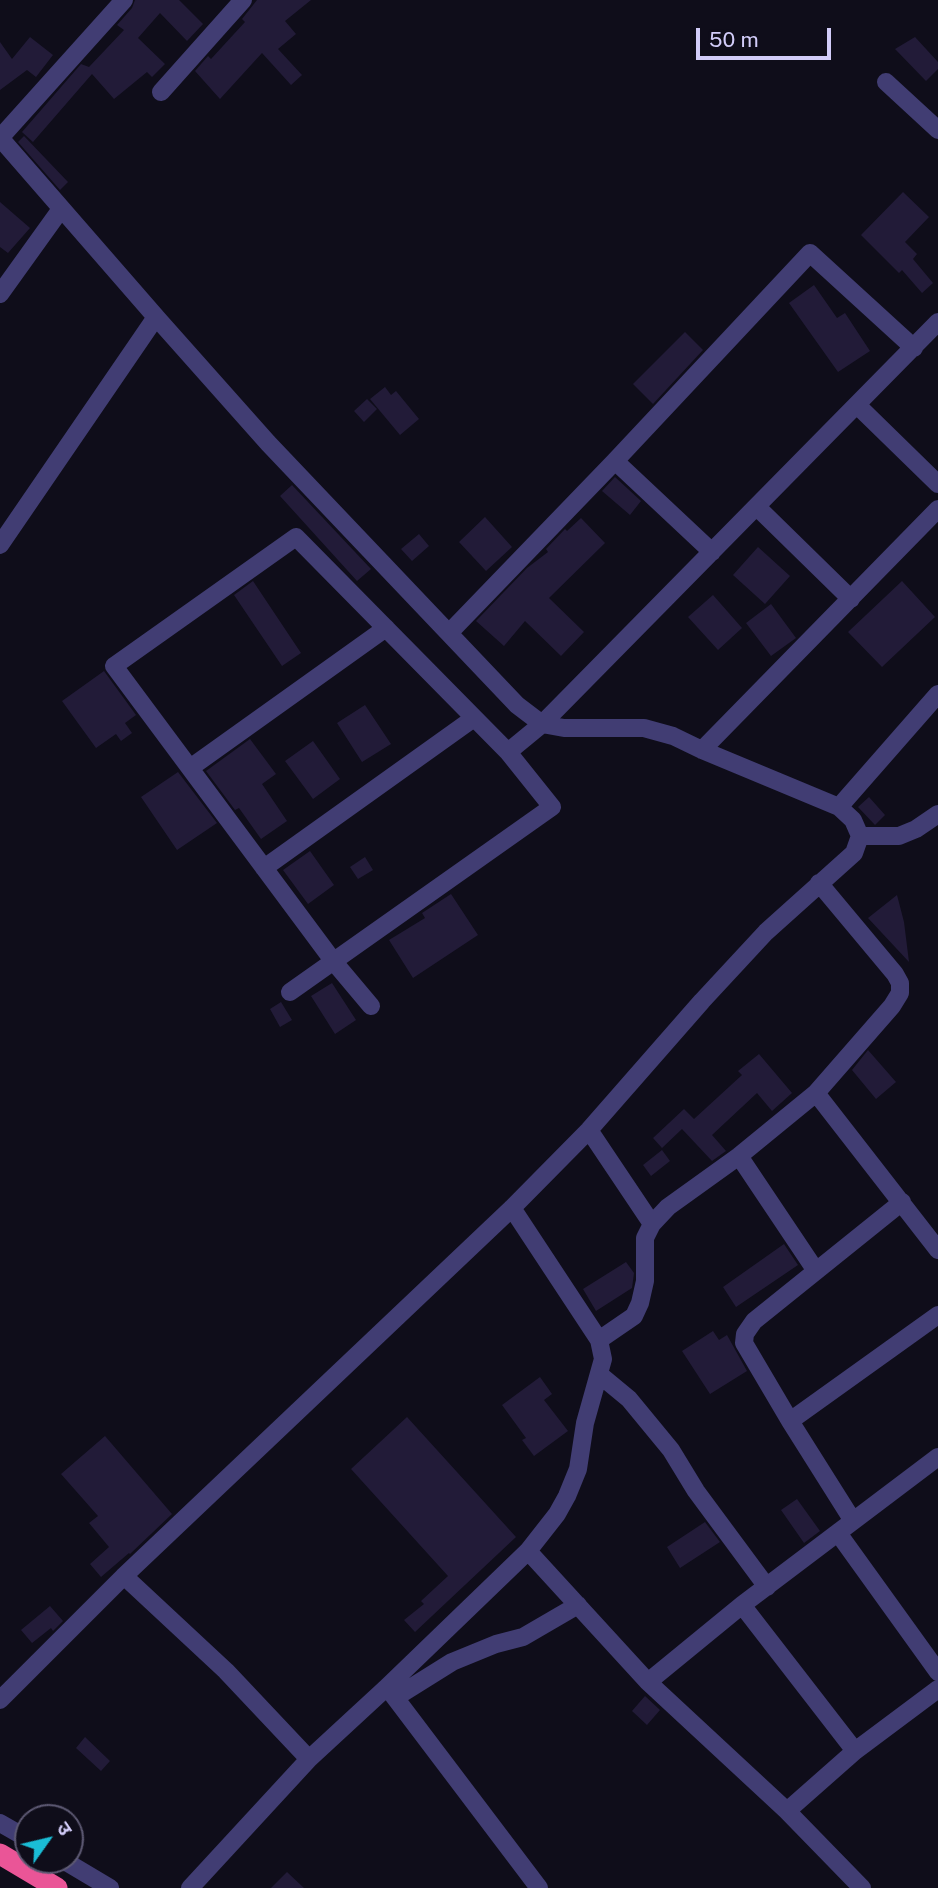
<!DOCTYPE html>
<meta charset="utf-8">
<style>
body{margin:0}
#map{position:relative;width:938px;height:1888px;overflow:hidden;background:#0f0d1a;font-family:"Public Sans","Noto Sans Devanagari",sans-serif}
canvas{display:block}
.north{position:absolute;left:14px;top:1804px;width:70px;height:70px;box-sizing:border-box;background:#0f0d1a;border:2px solid #5d5973;border-radius:50%;rotate:56deg;font-size:19px;font-weight:700;line-height:28px;text-align:center;color:#d2ccf9}
.north::after{content:'';display:block;margin:auto;width:24px;height:32px;background:#1abdd6;clip-path:polygon(50% 0,100% 100%,50% 72%,0 100%)}
.scale{position:absolute;left:696px;top:28px;width:135px;height:32px;box-sizing:border-box;border:4px solid #d2ccf9;border-top:0;padding-left:9px;font-size:21px;line-height:24px;white-space:nowrap;color:#d2ccf9;-webkit-text-stroke:5px #0f0d1a;paint-order:stroke}
</style>
<div id="map">
<canvas width="938" height="1888"></canvas>
<div class="north">उ</div>
<div class="scale">50 m</div>
</div>
<script>
const context = document.querySelector('canvas').getContext('2d');
context.lineJoin = 'round';
function paint(path, color) { context.fillStyle = color; context.fill(path, 'evenodd'); }
const toPath = rows => new Path2D(rows.map(r => 'M' + r).join(''));
function strokePath(path, color, width, dash) { context.strokeStyle = color; context.lineWidth = width; context.lineCap = dash ? 'butt' : 'round'; context.setLineDash(dash || []); context.stroke(path); }
const building = toPath([
 [135,0,179,0,203,24,187,41,160,13,138,38,165,64,152,77,147,72,114,99,92,74,33,142,22,132,81,64,89,67,124,30,117,25,132,8],
 [257,0,311,0,285,21,296,34,278,49,302,75,291,85,262,53,220,99,195,71,208,56,211,59,245,22,242,19],
 [30,37,53,55,36,77,27,70,0,90,0,42,12,59],
 [915,37,938,62,938,69,926,81,895,49],
 [24,136,68,182,60,190,18,142],
 [903,192,929,217,905,242,917,254,913,259,933,283,922,293,902,270,899,273,861,235],
 [0,202,30,228,8,253,0,247],
 [814,285,837,318,845,313,870,351,838,372,789,303],
 [685,332,703,350,653,404,633,384],
 [385,387,391,395,396,391,419,419,400,435,370,399],
 [367,399,377,409,364,422,354,411],
 [615,477,641,501,630,515,602,491],
 [292,485,371,569,357,581,280,496],
 [485,517,512,547,486,571,459,542],
 [581,518,605,543,549,598,584,632,561,656,525,621,504,646,476,621,527,568,548,552,546,549,565,529,567,531],
 [419,534,429,546,412,561,401,549],
 [758,547,790,576,765,604,733,575],
 [253,581,301,653,282,666,234,595],
 [902,581,935,617,882,667,848,632],
 [713,595,742,628,718,650,688,617],
 [771,604,796,638,771,656,746,623],
 [104,671,136,715,125,723,132,733,121,741,116,734,96,748,62,701],
 [365,705,391,744,362,762,337,723],
 [250,739,276,774,262,784,287,821,261,839,239,808,235,810,206,771],
 [313,741,340,779,313,799,285,761],
 [178,772,217,823,177,850,141,797],
 [869,797,885,815,875,825,858,807],
 [310,851,334,885,308,904,283,870],
 [365,857,373,870,358,879,350,867],
 [451,894,478,935,413,978,389,940,425,918,422,913],
 [897,895,904,922,909,962,868,918],
 [332,983,356,1020,335,1034,311,996],
 [281,1002,292,1020,280,1027,270,1009],
 [868,1050,896,1082,876,1099,852,1070],
 [759,1054,792,1093,772,1111,757,1093,712,1135,726,1151,712,1161,682,1129,662,1148,653,1138,684,1109,694,1119,742,1075,738,1071],
 [662,1150,670,1161,651,1176,643,1165],
 [784,1244,798,1265,736,1307,723,1287],
 [626,1262,634,1273,632,1288,596,1311,583,1289],
 [713,1331,719,1340,727,1335,747,1371,710,1394,682,1351],
 [540,1377,552,1394,544,1400,568,1431,534,1456,522,1440,526,1438,502,1405],
 [407,1417,516,1537,415,1632,404,1620,424,1604,421,1601,448,1576,351,1469],
 [105,1436,172,1514,130,1554,129,1553,101,1577,90,1564,109,1547,89,1523,98,1516,61,1474],
 [797,1499,820,1531,804,1543,781,1510],
 [705,1522,720,1542,680,1568,667,1547],
 [50,1606,63,1621,53,1631,51,1628,32,1643,21,1630],
 [645,1696,660,1710,647,1725,632,1711],
 [85,1737,110,1761,101,1771,76,1748],
 [287,1872,304,1888,271,1888]
]);
const minor = toPath([
 [886,82,938,130],
 [161,92,243,0],
 [0,138,124,0],
 [0,294,61,209],
 [857,405,938,484],
 [615,461,712,552],
 [757,507,851,599],
 [0,545,156,317,1,139],
 [450,632,615,461,810,253,914,348],
 [702,750,938,509],
 [190,768,386,628],
 [839,807,938,694],
 [860,836,899,836,916,829,938,814],
 [264,868,474,718],
 [290,992,552,807,508,752,542,724,938,322],
 [371,1006,334,962,114,666,296,537,508,752],
 [816,1093,938,1250],
 [589,1130,652,1224],
 [739,1156,816,1271],
 [599,1340,634,1316,640,1303,645,1281,645,1238,652,1224,668,1207,739,1156,816,1093,892,1006,900,993,900,983,895,974,819,883],
 [600,1375,629,1399,671,1450,696,1491,767,1587],
 [790,1421,938,1315],
 [853,1521,790,1421,744,1343,745,1334,754,1321,902,1202],
 [838,1533,938,1672],
 [528,1551,648,1682,787,1811,862,1888],
 [124,1576,226,1671,309,1759],
 [742,1605,855,1751],
 [648,1682,742,1605,938,1457],
 [387,1687,539,1888],
 [396,1697,452,1662,496,1644,523,1637,578,1605],
 [0,1700,124,1576,512,1208,589,1130,702,1001,766,932,854,853,860,836,853,820,839,807,702,750,673,736,644,728,564,728,542,724,517,705,268,443,156,317],
 [787,1811,855,1751,938,1689],
 [0,1823,28,1839],
 [63,1860,110,1888],
 [190,1888,309,1759,387,1687,528,1551,557,1514,567,1496,578,1469,585,1423,603,1359,599,1340,512,1208]
]);
const highway = toPath([
 [0,1854,57,1888]
]);
paint(building, '#221b38');
strokePath(minor, '#413d73', 18);
strokePath(highway, '#ea5597', 21);
</script>
